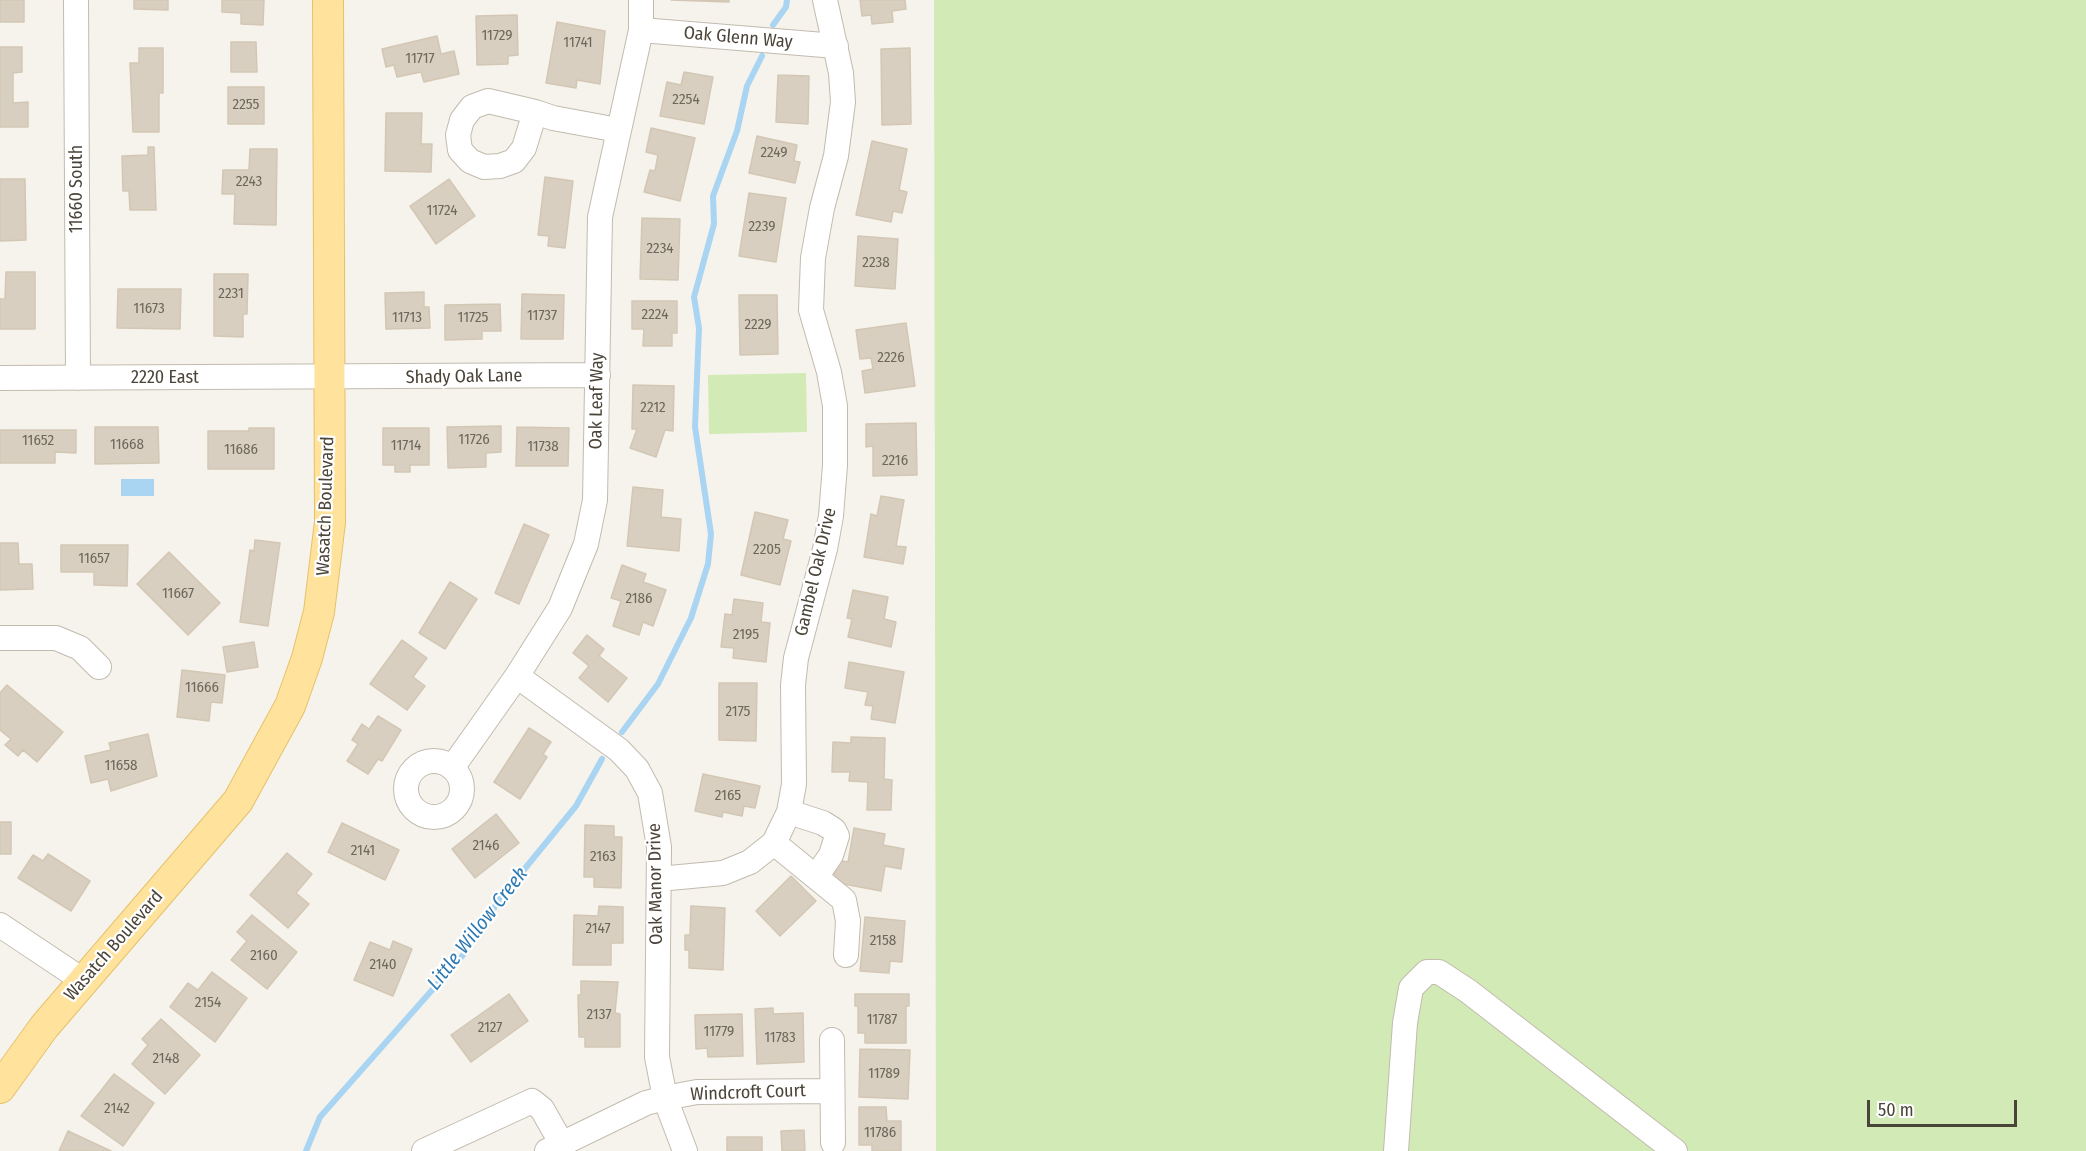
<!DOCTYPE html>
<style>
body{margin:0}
#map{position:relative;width:2086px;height:1151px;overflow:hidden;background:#f6f3ec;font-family:"Fira Sans Condensed",sans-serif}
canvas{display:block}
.scale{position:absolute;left:1867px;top:1100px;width:150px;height:27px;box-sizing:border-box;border:3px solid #4b4439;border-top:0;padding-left:8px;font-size:18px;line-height:21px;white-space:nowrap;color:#4b4439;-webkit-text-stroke:4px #fff;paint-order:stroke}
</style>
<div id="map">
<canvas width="2086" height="1151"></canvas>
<div class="scale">50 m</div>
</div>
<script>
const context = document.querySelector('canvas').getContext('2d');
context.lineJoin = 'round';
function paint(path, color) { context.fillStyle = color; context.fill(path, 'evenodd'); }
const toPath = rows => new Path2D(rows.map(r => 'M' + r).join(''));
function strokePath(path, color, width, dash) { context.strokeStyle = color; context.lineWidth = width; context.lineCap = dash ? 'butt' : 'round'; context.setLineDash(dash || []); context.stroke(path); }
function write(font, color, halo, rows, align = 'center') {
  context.font = font + ' "Fira Sans Condensed",sans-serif'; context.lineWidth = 4.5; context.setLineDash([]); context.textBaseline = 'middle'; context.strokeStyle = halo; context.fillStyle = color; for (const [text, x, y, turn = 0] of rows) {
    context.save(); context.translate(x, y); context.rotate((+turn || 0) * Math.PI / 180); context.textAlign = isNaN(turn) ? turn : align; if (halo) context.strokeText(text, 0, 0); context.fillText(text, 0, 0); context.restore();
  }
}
const green = toPath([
 [934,0,2086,0,2086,1151,936,1151],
 [806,373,807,432,709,434,708,375]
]);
const water = toPath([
 [121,479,154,479,154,496,121,496]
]);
const stream = toPath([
 [773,25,786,7,787,0],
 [622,732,658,684,691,618,708,564,711,534,695,427,699,328,694,297,714,224,713,196,737,131,747,86,762,56],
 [306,1151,320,1117,463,955,500,899,576,806,602,759]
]);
const building = toPath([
 [0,0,24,0,24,22,0,22,0,0],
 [134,0,168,0,168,10,134,9,134,0],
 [222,0,264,0,263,25,241,24,241,13,222,12,222,0],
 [671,0,729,0,729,2,671,0],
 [860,0,905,0,906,9,892,11,893,22,872,24,871,15,862,16,860,0],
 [517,15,518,55,508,56,508,64,477,65,476,16,517,15],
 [557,22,605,31,600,84,577,80,576,88,546,83,557,22],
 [437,36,441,54,454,51,459,74,424,82,421,72,397,77,394,65,386,67,382,49,437,36],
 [231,42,256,42,257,72,231,72,231,42],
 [0,47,22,47,22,72,13,73,13,103,28,102,28,127,0,127,0,47],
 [139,48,163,48,163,93,159,93,159,132,133,132,130,63,139,63,139,48],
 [910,48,911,124,882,125,881,49,910,48],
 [684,72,713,77,704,124,660,116,667,82,681,85,684,72],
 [778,75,809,76,808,124,776,122,778,75],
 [228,87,264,87,264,124,228,124,228,87],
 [386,113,422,113,421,144,432,144,431,172,385,171,386,113],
 [651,128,695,138,680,201,644,192,650,170,655,171,658,155,646,152,651,128],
 [757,136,797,145,794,161,800,162,795,183,749,173,757,136],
 [872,141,907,149,899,190,907,192,902,213,893,211,891,222,856,215,872,141],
 [148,147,154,147,156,210,130,210,129,191,123,191,122,156,148,155,148,147],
 [250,149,277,149,276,225,234,224,235,194,222,194,223,170,249,170,250,149],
 [545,177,573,181,565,248,548,246,549,236,538,235,545,177],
 [0,179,25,179,26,240,0,241,0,179],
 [449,179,475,216,436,244,410,206,449,179],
 [749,193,786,198,776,262,739,256,749,193],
 [642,218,680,219,678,280,640,279,642,218],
 [858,236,898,239,895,289,855,286,858,236],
 [6,272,35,272,35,329,0,329,0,299,5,299,6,272],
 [214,274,248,274,247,314,243,314,243,337,214,336,214,274],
 [118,289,181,289,180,329,117,328,118,289],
 [424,292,424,307,429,307,430,328,386,329,385,293,424,292],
 [522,294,564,295,563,339,521,339,522,294],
 [739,295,777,295,778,354,740,355,739,295],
 [632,301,677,301,677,333,672,333,672,346,643,346,644,329,632,329,632,301],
 [500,304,501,331,482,331,482,339,445,340,445,305,500,304],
 [906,323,915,386,865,393,862,371,873,369,871,358,860,359,856,330,906,323],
 [633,385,674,386,673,431,665,430,656,457,630,448,637,429,632,429,633,385],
 [916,423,917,475,873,476,873,446,866,447,866,424,916,423],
 [501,426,501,452,486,453,486,467,448,468,447,427,501,426],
 [95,427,158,427,159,463,95,464,95,427],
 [517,427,569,428,568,466,516,466,517,427],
 [249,428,274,428,274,469,208,469,208,431,249,431,249,428],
 [383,428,429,428,429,465,410,465,410,472,395,472,395,465,383,465,383,428],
 [0,430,76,430,76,453,55,452,55,463,0,463,0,430],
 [633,487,663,490,661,517,681,519,679,551,627,546,633,487],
 [881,496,904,500,896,546,906,547,903,564,864,557,871,514,877,516,881,496],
 [755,512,788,520,783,539,791,541,780,585,741,575,755,512],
 [524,524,549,535,519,604,495,593,524,524],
 [255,540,280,543,268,626,240,622,250,550,254,551,255,540],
 [0,543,18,543,19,564,32,564,33,589,0,590,0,543],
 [61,545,128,545,127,586,94,585,94,572,61,572,61,545],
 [169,552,220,603,188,635,137,584,169,552],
 [622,565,646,574,643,582,666,590,653,626,643,622,639,635,613,626,621,601,611,598,622,565],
 [450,582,477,599,445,649,419,633,450,582],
 [853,590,888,597,884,619,896,622,891,647,848,637,852,619,847,618,853,590],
 [734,599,763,603,761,622,770,623,766,662,733,658,734,648,721,647,725,614,732,615,734,599],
 [587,635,604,649,599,656,627,678,608,702,579,678,589,666,573,653,587,635],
 [402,640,427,658,413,677,425,686,407,710,370,684,402,640],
 [254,642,258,667,227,672,223,647,254,642],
 [849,662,904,672,895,723,871,719,873,706,865,705,868,692,845,688,849,662],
 [182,670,225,675,222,703,211,702,209,721,177,717,182,670],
 [719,683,757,683,756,741,719,740,719,683],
 [7,685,63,732,37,762,23,750,18,756,5,745,11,739,0,730,0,693,7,685],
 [378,716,401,730,382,761,378,759,368,774,347,761,358,744,352,740,362,724,369,729,378,716],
 [529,728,551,742,543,754,547,757,520,799,494,782,529,728],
 [148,734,157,776,111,791,108,779,91,783,85,756,111,750,109,743,148,734],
 [851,737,885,738,884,779,892,780,891,810,867,810,868,782,849,781,850,772,832,772,833,742,851,743,851,737],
 [703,774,760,786,755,808,744,806,742,816,723,812,722,817,695,811,703,774],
 [496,814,519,843,475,878,452,849,496,814],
 [0,822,11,822,11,854,0,854,0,822],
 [342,823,399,850,385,880,328,852,342,823],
 [585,825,614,826,614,837,622,837,621,888,594,887,594,877,584,877,585,825],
 [854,828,885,834,883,845,904,849,901,869,885,866,881,891,833,882,837,860,848,862,854,828],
 [287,853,312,874,296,893,309,904,288,928,250,895,287,853],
 [48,854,90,881,71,911,18,878,33,855,43,861,48,854],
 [791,876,816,901,780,936,756,911,791,876],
 [599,906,623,907,623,943,611,943,611,965,573,965,574,915,598,916,599,906],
 [691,906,725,908,723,970,689,968,689,950,685,950,685,935,690,935,691,906],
 [252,915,297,952,267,989,231,960,247,941,237,932,252,915],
 [865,917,905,921,902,962,890,961,889,973,860,971,865,917],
 [393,941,412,949,393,996,354,980,370,942,390,950,393,941],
 [212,972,247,998,215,1042,170,1007,188,983,198,990,212,972],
 [581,981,618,982,615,1013,620,1014,620,1047,585,1047,585,1037,579,1037,578,995,581,995,581,981],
 [509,994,528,1021,471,1062,451,1035,509,994],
 [855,994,909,994,909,1006,906,1006,906,1043,865,1043,865,1033,858,1033,858,1006,855,1006,855,994],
 [773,1008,773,1014,803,1013,804,1062,757,1064,755,1009,773,1008],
 [742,1014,743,1056,708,1057,707,1048,696,1049,695,1015,742,1014],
 [161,1019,200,1055,165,1094,132,1064,148,1045,142,1039,161,1019],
 [860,1049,910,1050,908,1099,859,1097,860,1049],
 [114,1074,154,1103,123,1146,81,1116,114,1074],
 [859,1107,886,1107,887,1121,901,1121,901,1151,872,1151,872,1145,859,1145,859,1107],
 [804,1130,805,1151,782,1151,781,1131,804,1130],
 [68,1131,111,1151,59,1151,68,1131],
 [727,1137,762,1137,762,1151,727,1151,727,1137]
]);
const minor = toPath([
 [76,0,78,378],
 [641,30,836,46],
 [535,112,488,101,472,107,462,120,458,135,460,150,470,161,484,167,500,166,514,161,524,148,535,112,553,118,618,130],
 [0,378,598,375],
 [0,638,56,638,80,648,99,667],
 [517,676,619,750,637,769,650,793,659,847,657,1057,665,1098,685,1151],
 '406 789a28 28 0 1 1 56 0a28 28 0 1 1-56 0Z',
 [452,768,517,676,560,608,586,544,595,500,600,217,641,30,641,0],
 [789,812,823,823,834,830,837,836,831,855,816,877],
 [774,843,844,900,848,921,846,955],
 [659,879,723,873,750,862,774,843,789,812,794,784,793,685,796,658,825,549,831,516,835,465,835,406,829,372,811,310,813,258,822,208,836,156,843,102,841,73,825,0],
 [0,925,84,981],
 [832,1040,833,1143],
 [424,1151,532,1101,542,1109,562,1144],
 [547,1151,646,1103,665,1098,697,1092,832,1091],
 [1396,1151,1405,1023,1411,988,1427,972,1439,972,1468,991,1675,1151]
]);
const major = toPath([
 [0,1088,44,1027,238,801,290,706,307,658,319,612,330,522,328,0]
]);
const numberNames = [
 ["11729",497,36],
 ["11741",578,43],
 ["11717",420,59],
 ["2254",686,100],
 ["2255",246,105],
 ["2249",774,153],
 ["2243",249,182],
 ["11724",442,211],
 ["2239",762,227],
 ["2234",660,249],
 ["2238",876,263],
 ["2231",231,294],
 ["11673",149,309],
 ["2224",655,315],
 ["11737",542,316],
 ["11713",407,318],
 ["11725",473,318],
 ["2229",758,325],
 ["2226",891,358],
 ["2212",653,408],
 ["11726",474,440],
 ["11652",38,441],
 ["11668",127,445],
 ["11714",406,446],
 ["11738",543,447],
 ["11686",241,450],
 ["2216",895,461],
 ["2205",767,550],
 ["11657",94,559],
 ["11667",178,594],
 ["2186",639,599],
 ["2195",746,635],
 ["11666",202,688],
 ["2175",738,712],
 ["11658",121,766],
 ["2165",728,796],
 ["2146",486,846],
 ["2141",363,851],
 ["2163",603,857],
 ["2147",598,929],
 ["2158",883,941],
 ["2160",264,956],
 ["2140",383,965],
 ["2154",208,1003],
 ["2137",599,1015],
 ["11787",882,1020],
 ["2127",490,1028],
 ["11779",719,1032],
 ["11783",780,1038],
 ["2148",166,1059],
 ["11789",884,1074],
 ["2142",117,1109],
 ["11786",880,1133]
];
const streetNames = [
 ["Oak Glenn Way",738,38,5],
 ["11660 South",77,189,-90],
 ["Shady Oak Lane",464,377,-1],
 ["2220 East",165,378],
 ["Oak Leaf Way",597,401,-89],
 ["Wasatch Boulevard",326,506,-88],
 ["Gambel Oak Drive",816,572,-77],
 ["Oak Manor Drive",656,884,-91],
 ["Wasatch Boulevard",114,946,-49],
 ["Windcroft Court",748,1093,-2]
];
const waterNames = [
 ["Little Willow Creek",478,929,-52]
];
paint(green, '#d2eab5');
paint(water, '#a9d4f2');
strokePath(stream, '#a9d4f2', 6);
paint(building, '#d8cfc1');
strokePath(building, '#d3c7b4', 1.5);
strokePath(minor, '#c2bbae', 26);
strokePath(major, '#e6c16a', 32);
strokePath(minor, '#fff', 24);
strokePath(major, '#ffe39c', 30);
write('15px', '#6e675b', null, numberNames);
write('18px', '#4b4439', '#fff', streetNames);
write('italic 20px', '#2e7ab2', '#fff', waterNames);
</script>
